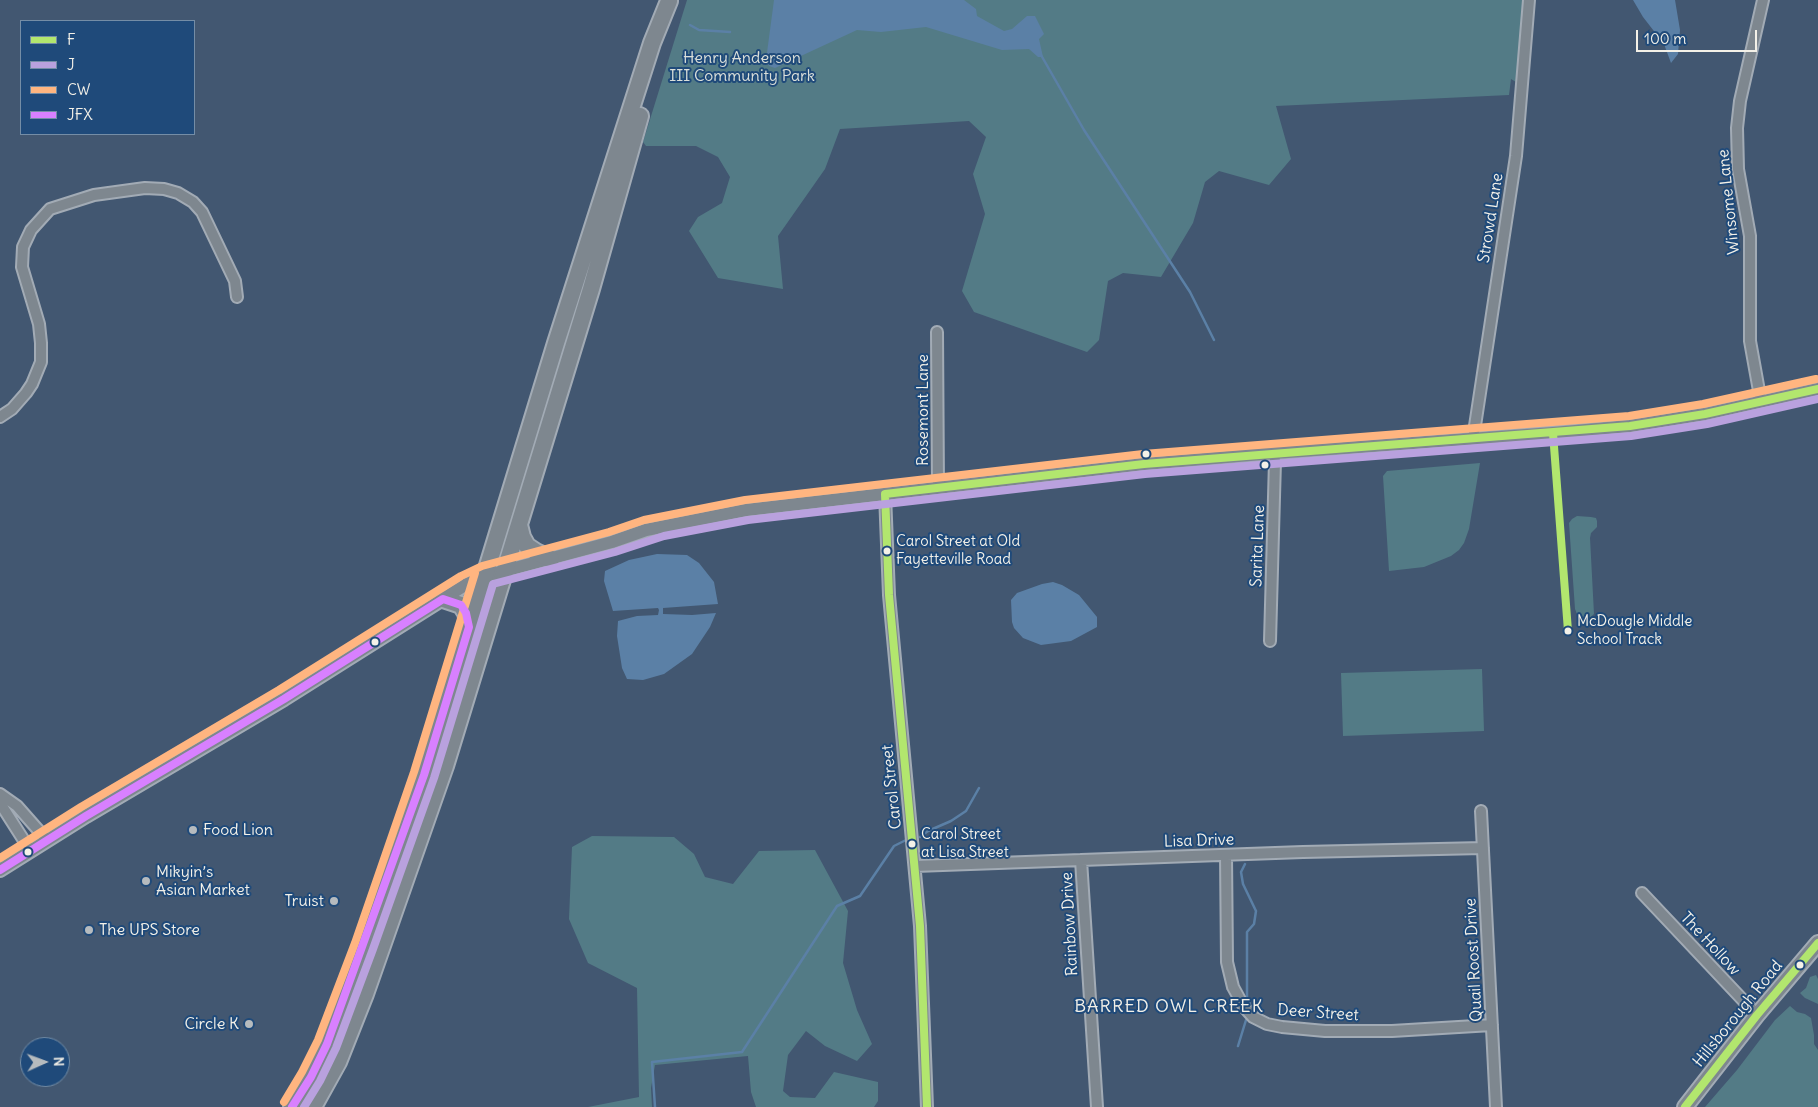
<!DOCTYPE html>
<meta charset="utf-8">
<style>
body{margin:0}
#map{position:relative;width:1818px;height:1107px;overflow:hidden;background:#425771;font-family:Delius,sans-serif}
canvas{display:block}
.legend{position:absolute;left:20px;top:20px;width:175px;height:115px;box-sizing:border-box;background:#1f4a7a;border:1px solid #748da6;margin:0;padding:6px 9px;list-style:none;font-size:15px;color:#f4f1e8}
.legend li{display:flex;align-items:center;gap:10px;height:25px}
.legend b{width:25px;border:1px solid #748da6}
.north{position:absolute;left:20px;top:1037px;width:50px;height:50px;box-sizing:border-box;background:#1f4a7a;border:1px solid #748da6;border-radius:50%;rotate:88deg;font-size:14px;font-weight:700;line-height:20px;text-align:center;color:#f4f1e8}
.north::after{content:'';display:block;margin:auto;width:18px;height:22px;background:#b6bbbe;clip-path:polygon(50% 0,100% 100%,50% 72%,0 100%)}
.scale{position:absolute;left:1636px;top:30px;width:121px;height:22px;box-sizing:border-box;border:2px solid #f4f1e8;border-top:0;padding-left:6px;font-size:15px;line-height:18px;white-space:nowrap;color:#f4f1e8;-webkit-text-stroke:4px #1f4a7a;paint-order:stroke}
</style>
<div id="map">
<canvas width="1818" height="1107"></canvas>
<ul class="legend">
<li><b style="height:6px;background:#b2e66e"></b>F</li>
<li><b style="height:6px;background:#b9a1de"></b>J</li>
<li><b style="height:6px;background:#ffb580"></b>CW</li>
<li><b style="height:6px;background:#d880ff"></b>JFX</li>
</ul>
<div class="north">N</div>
<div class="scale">100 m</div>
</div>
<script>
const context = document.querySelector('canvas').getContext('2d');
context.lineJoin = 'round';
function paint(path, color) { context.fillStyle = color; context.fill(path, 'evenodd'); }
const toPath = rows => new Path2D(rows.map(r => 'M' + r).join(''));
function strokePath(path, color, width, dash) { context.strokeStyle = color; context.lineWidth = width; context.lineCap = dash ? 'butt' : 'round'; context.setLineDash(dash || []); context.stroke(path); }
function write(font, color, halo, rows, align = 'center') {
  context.font = font + ' Delius,sans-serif'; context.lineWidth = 4; context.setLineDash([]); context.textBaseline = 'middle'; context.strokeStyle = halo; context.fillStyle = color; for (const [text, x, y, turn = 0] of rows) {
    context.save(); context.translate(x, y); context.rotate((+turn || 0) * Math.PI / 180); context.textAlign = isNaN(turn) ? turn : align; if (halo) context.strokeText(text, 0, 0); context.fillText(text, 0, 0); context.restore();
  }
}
const green = toPath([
 [687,0,1524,0,1516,82,1511,79,1509,95,1276,106,1291,159,1269,185,1219,171,1205,182,1193,223,1161,277,1123,273,1108,281,1099,340,1087,352,974,312,962,291,985,214,973,174,986,137,969,121,840,129,825,169,778,236,783,289,718,278,689,231,698,217,722,203,730,177,718,157,696,146,646,146,643,142],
 [1480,463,1469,529,1464,543,1459,550,1451,556,1424,567,1389,571,1383,476,1387,471],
 [1577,516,1591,517,1596,518,1597,521,1597,527,1591,533,1590,538,1594,614,1587,620,1579,619,1575,609,1569,523,1572,519],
 [1482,669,1484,731,1343,736,1341,673],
 [592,836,674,837,694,854,705,877,733,884,759,851,815,850,848,911,843,963,857,1010,872,1044,857,1061,825,1046,806,1031,788,1055,783,1091,790,1097,815,1098,834,1072,878,1082,878,1101,874,1107,756,1107,751,1092,748,1056,655,1065,651,1088,652,1107,588,1107,639,1097,637,988,588,963,569,919,572,847],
 [1816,975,1818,979,1818,1004,1805,998,1800,993,1806,988,1810,977],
 [1790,1006,1797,1012,1805,1014,1811,1018,1814,1035,1814,1044,1818,1050,1818,1107,1705,1107,1737,1070,1775,1020]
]);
const water = toPath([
 [774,0,964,0,976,9,977,16,1004,31,1012,29,1027,16,1035,16,1044,34,1039,39,1043,57,1038,57,1029,49,1002,50,926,27,881,32,857,30,775,68,769,66,766,60],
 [1633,0,1675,0,1680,30,1678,54,1671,63,1664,44,1643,17],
 [657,554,687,555,699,563,714,582,718,604,663,608,663,614,692,615,716,613,710,627,692,654,664,674,643,680,627,679,622,668,617,636,618,621,637,616,658,615,659,610,658,608,613,611,604,581,605,571,629,560],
 [1053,582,1062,585,1079,595,1097,617,1097,627,1071,641,1041,645,1023,638,1014,628,1012,622,1011,600,1017,593,1042,584]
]);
const stream = toPath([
 [690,25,699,30,730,32],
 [1041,55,1084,130,1190,292,1214,340],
 [920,837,928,831,951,821,966,811,979,788],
 [1245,864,1241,872,1243,884,1256,911,1254,924,1247,932,1247,997,1250,1004],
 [1238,1046,1246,1020],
 [655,1107,652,1062,742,1052,837,906,860,896,894,846,906,840]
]);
const minor = toPath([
 [937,332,938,487],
 [1761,402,1750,341,1750,236,1738,169,1737,128,1740,101,1763,0],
 [0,417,12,409,26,393,32,384,41,362,41,343,39,324,22,267,23,247,31,230,50,209,94,195,145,188,164,189,178,193,193,202,202,212,235,281,237,297],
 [1473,439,1516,156,1529,0],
 [885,494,889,595,920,926,927,1107],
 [1270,641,1275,461,1274,453],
 [0,794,17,806,47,840],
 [0,803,30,850],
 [1481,811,1496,1107],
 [1226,855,1227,962,1233,987,1244,1007,1253,1017,1267,1024,1282,1027,1325,1031,1392,1031,1492,1025],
 [1081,860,1097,1107],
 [915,866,1303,852,1483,848],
 [1642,893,1757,1015]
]);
const tertiary = toPath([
 [0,870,86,816,284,699,465,585,485,576,612,542,646,530,746,510,1144,464,1274,453,1553,433,1630,426,1705,414,1818,389]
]);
const secondary = toPath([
 [1685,1107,1757,1015,1818,943]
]);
const trunk = toPath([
 [519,525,522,537,527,546,536,552,551,559],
 [443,599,461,605,466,613,469,627],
 [292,1107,311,1077,327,1044,424,775,556,343,652,43,669,1],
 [313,1107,338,1062,365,994,445,766,591,289,640,116]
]);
const bus1 = toPath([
 [1553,433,1568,631],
 [927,1107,920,926,889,595,885,494,1144,464,1630,426,1705,414,1818,389],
 [1685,1107,1757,1015,1818,943]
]);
const bus2 = toPath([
 [304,1107,320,1081,336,1048,373,949,434,778,493,584,615,552,664,536,748,520,1145,474,1631,436,1707,424,1818,399]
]);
const bus3 = toPath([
 [0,858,81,807,279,690,461,576,482,566,609,532,644,520,745,500,1143,454,1629,416,1703,404,1816,379],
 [284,1102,302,1072,318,1040,355,943,414,772,475,573]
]);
const bus4 = toPath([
 [0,870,86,816,284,699,443,599,461,605,466,613,469,627,424,775,327,1044,311,1077,292,1107]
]);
const markers = [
 [1146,454,4.5,"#f4f1e8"],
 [1265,465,4.5,"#f4f1e8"],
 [887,551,4.5,"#f4f1e8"],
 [1568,631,4.5,"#f4f1e8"],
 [375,642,4.5,"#f4f1e8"],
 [193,830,5,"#b6bbbe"],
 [912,844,4.5,"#f4f1e8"],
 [28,852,4.5,"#f4f1e8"],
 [146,881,5,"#b6bbbe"],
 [334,901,5,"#b6bbbe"],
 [89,930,5,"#b6bbbe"],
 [1800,965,4.5,"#f4f1e8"],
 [249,1024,5,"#b6bbbe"]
];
const busNames = [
 ["Carol Street at Old",896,542],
 ["Fayetteville Road",896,560],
 ["McDougle Middle",1577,622],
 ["School Track",1577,640],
 ["Carol Street",921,835],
 ["at Lisa Street",921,853]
];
const parkNames = [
 ["Henry Anderson",742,58],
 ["III Community Park",742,76]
];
const streetNames = [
 ["Winsome Lane",1729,202,-96],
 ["Strowd Lane",1491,218,-81],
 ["Rosemont Lane",923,410,-90],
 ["Sarita Lane",1258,546,-88],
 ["Carol Street",892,787,-96],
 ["Lisa Drive",1199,841,-2],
 ["Rainbow Drive",1070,924,-93],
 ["The Hollow",1710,944,47],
 ["Quail Roost Drive",1474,960,-93],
 ["Deer Street",1318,1013,4],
 ["Hillsborough Road",1738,1014,-51]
];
const poiNames = [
 ["Food Lion",203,830],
 ["Mikyin’s",156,872],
 ["Asian Market",156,890],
 ["Truist",324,901,"right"],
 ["The UPS Store",99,930],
 ["Circle K",239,1024,"right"]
];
const neighbourhoodNames = [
 ["BARRED OWL CREEK",1169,1007]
];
paint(green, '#537b86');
paint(water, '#5b80a6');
strokePath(stream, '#5b80a6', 2.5);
strokePath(minor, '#a2abb5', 14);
strokePath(tertiary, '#a2abb5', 16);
strokePath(secondary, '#a2abb5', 18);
strokePath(trunk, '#a2abb5', 20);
strokePath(minor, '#7e878f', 10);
strokePath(tertiary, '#7e878f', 12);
strokePath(secondary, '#7e878f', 14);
strokePath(trunk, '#7e878f', 16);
strokePath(bus1, '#b2e66e', 8);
strokePath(bus2, '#b9a1de', 8);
strokePath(bus3, '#ffb580', 8);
strokePath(bus4, '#d880ff', 8);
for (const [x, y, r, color] of markers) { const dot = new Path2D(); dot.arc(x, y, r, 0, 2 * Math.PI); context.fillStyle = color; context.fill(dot); strokePath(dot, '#1f4a7a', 2); }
write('15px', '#f4f1e8', '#1f4a7a', busNames, 'left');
write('16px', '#dce0da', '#1f4a7a', parkNames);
write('16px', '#f4f1e8', '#1f4a7a', streetNames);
write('16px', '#f4f1e8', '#1f4a7a', poiNames, 'left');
context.letterSpacing = '1px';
write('18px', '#f4f1e8', '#1f4a7a', neighbourhoodNames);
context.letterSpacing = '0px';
</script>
